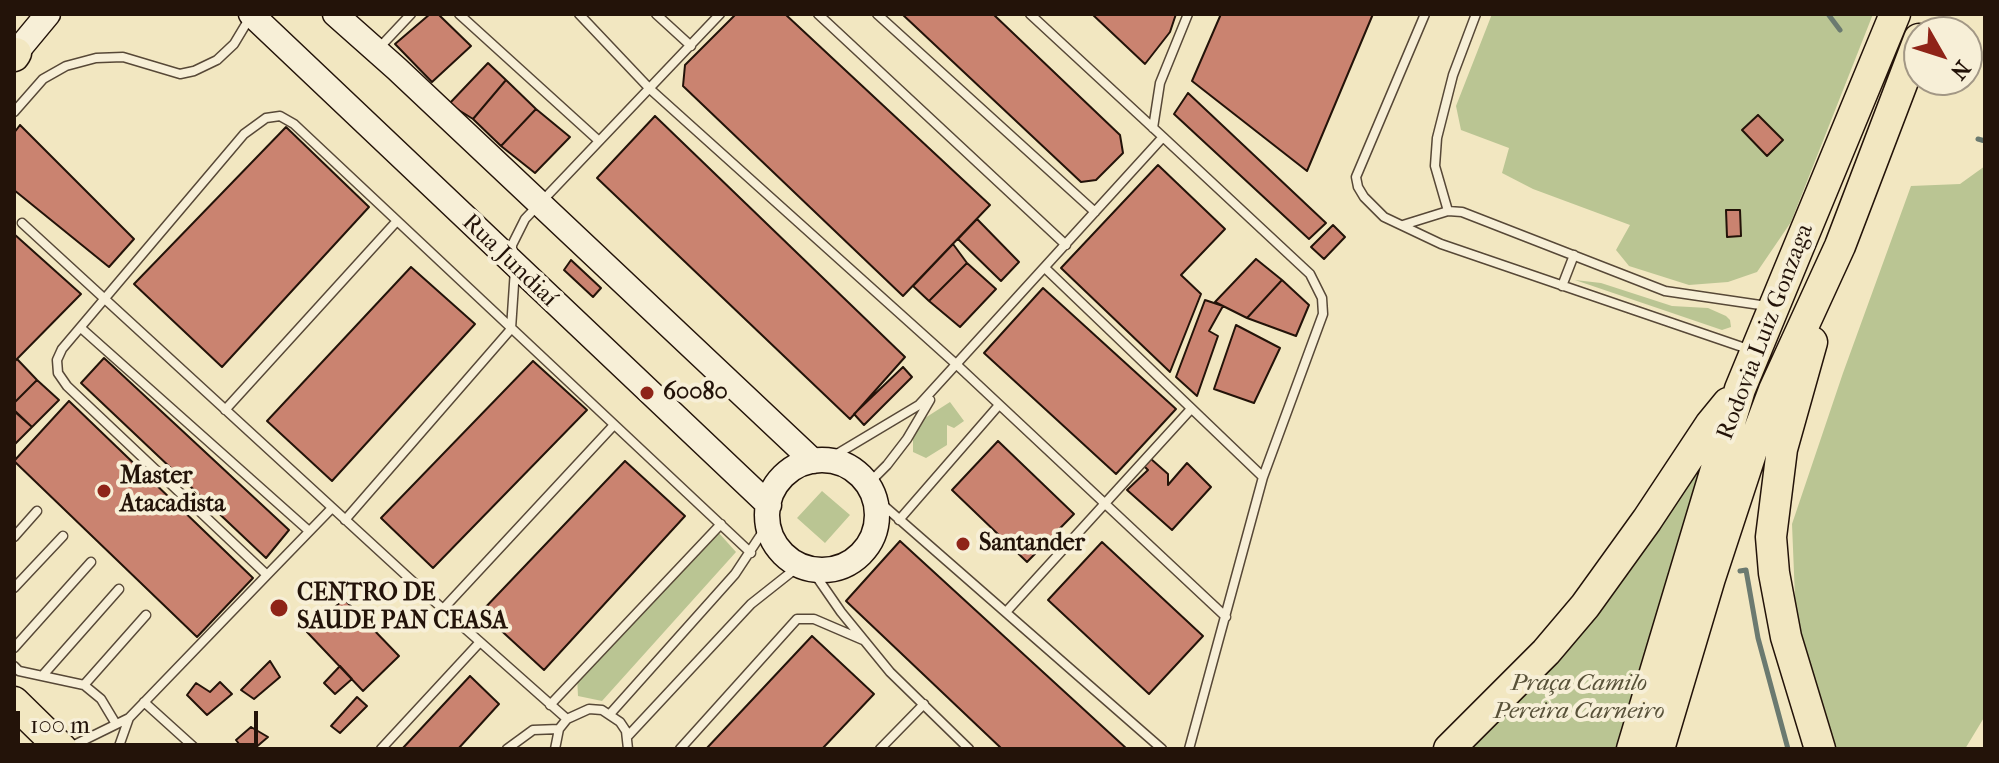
<!DOCTYPE html>
<meta charset="utf-8">
<style>
body{margin:0}
#map{position:relative;width:1999px;height:763px;overflow:hidden;background:#f2e7c1;font-family:"IM FELL French Canon",serif}
canvas{display:block}
.frame{position:absolute;inset:0;border:16px solid #231309;pointer-events:none}
.north{position:absolute;left:1903px;top:16px;width:80px;height:80px;box-sizing:border-box;background:#f7efd7;border:2px solid #a29785;border-radius:50%;rotate:129deg;font-size:22px;font-weight:700;line-height:32px;text-align:center;color:#231309}
.north::after{content:'';display:block;margin:auto;width:28px;height:36px;background:#8f2418;clip-path:polygon(50% 0,100% 100%,50% 72%,0 100%)}
.scale{position:absolute;left:16px;top:711px;width:242px;height:36px;box-sizing:border-box;border:4px solid #231309;border-top:0;padding-left:10px;font-size:24px;line-height:28px;white-space:nowrap;color:#231309;-webkit-text-stroke:6px #f7efd7;paint-order:stroke}
</style>
<div id="map">
<canvas width="1999" height="763"></canvas>
<div class="frame"></div>
<div class="north">N</div>
<div class="scale">100 m</div>
</div>
<script>
const context = document.querySelector('canvas').getContext('2d');
context.lineJoin = 'round';
function paint(path, color) { context.fillStyle = color; context.fill(path, 'evenodd'); }
const toPath = rows => new Path2D(rows.map(r => 'M' + r).join(''));
function strokePath(path, color, width, dash) { context.strokeStyle = color; context.lineWidth = width; context.lineCap = dash ? 'butt' : 'round'; context.setLineDash(dash || []); context.stroke(path); }
function write(font, color, halo, rows, align = 'center') {
  context.font = font + ' "IM FELL French Canon",serif'; context.lineWidth = 8; context.setLineDash([]); context.textBaseline = 'middle'; context.strokeStyle = halo; context.fillStyle = color; for (const [text, x, y, turn = 0] of rows) {
    context.save(); context.translate(x, y); context.rotate((+turn || 0) * Math.PI / 180); context.textAlign = isNaN(turn) ? turn : align; if (halo) context.strokeText(text, 0, 0); context.fillText(text, 0, 0); context.restore();
  }
}
const green = toPath([
 [1492,14,1873,14,1791,222,1757,272,1728,282,1689,285,1629,266,1616,250,1630,225,1533,189,1502,173,1509,148,1461,130,1456,106],
 [1985,166,1985,716,1965,749,1837,749,1797,647,1792,524,1843,373,1911,186,1960,184],
 [1575,280,1601,283,1672,306,1708,308,1726,316,1730,320,1731,327,1722,330],
 [950,402,964,421,954,428,947,425,947,445,926,458,913,452,913,437,925,418],
 [1718,407,1618,749,1458,749],
 [822,491,850,515,825,543,797,518],
 [718,532,736,552,602,701,578,696,577,676]
]);
const stream = toPath([
 [1828,14,1840,30],
 [1978,139,1985,141],
 [1740,571,1746,570,1758,638,1788,749]
]);
const building = toPath([
 [430,14,438,14,471,46,432,82,395,44,430,14],
 [736,14,785,14,990,205,903,296,683,86,685,65,736,14],
 [902,14,993,14,1120,135,1123,153,1096,180,1081,182,902,14],
 [1092,14,1176,14,1170,32,1145,64,1092,14],
 [1221,14,1373,14,1307,171,1192,81,1221,14],
 [488,63,506,80,473,119,449,104,488,63],
 [506,80,536,109,501,146,473,119,506,80],
 [1188,93,1326,223,1309,239,1174,114,1188,93],
 [536,109,570,137,535,173,501,146,536,109],
 [1758,115,1783,140,1767,156,1742,130,1758,115],
 [655,116,905,357,850,419,597,178,655,116],
 [20,125,134,239,109,267,14,190,14,133,20,125],
 [286,127,369,207,222,367,134,284,286,127],
 [1158,165,1225,229,1181,275,1201,294,1170,372,1061,268,1158,165],
 [1726,210,1740,210,1741,236,1727,237,1726,210],
 [977,219,1019,262,1001,281,958,239,977,219],
 [1333,225,1345,237,1324,259,1311,247,1333,225],
 [14,234,81,294,14,362,14,234],
 [953,244,967,263,929,301,913,286,953,244],
 [1256,259,1282,280,1247,318,1215,302,1256,259],
 [571,260,601,288,593,297,564,270,571,260],
 [967,263,996,289,960,327,929,301,967,263],
 [411,267,475,324,332,481,267,421,411,267],
 [1282,280,1309,305,1296,336,1247,318,1282,280],
 [1043,288,1176,409,1116,474,984,353,1043,288],
 [1205,300,1223,306,1209,331,1218,336,1197,396,1176,377,1205,300],
 [1236,325,1280,348,1254,403,1214,389,1236,325],
 [104,358,289,530,266,558,81,383,104,358],
 [17,359,37,380,14,403,14,362,17,359],
 [533,361,587,410,433,568,381,518,533,361],
 [903,367,912,377,864,425,854,414,903,367],
 [37,380,59,400,32,427,14,410,14,403,37,380],
 [69,401,253,578,197,637,14,461,69,401],
 [14,411,32,427,14,445,14,411],
 [998,441,1074,514,1027,562,952,490,998,441],
 [1151,459,1168,474,1168,485,1187,463,1211,487,1172,530,1127,490,1148,470,1144,466,1151,459],
 [625,461,685,516,544,670,481,612,625,461],
 [900,541,1127,749,1002,749,846,601,900,541],
 [1102,542,1203,636,1149,694,1048,600,1102,542],
 [344,599,399,656,363,691,307,632,344,599],
 [812,636,874,694,822,749,706,749,812,636],
 [270,661,280,677,254,699,241,690,270,661],
 [340,666,352,679,335,694,324,683,340,666],
 [470,676,499,704,458,749,402,749,470,676],
 [220,682,232,694,207,715,187,695,196,683,210,692,220,682],
 [357,697,367,706,340,733,331,726,357,697],
 [251,727,268,737,254,749,243,749,236,740,251,727]
]);
const lane = toPath([
 [459,14,599,141],
 [579,14,650,89,957,365,1226,617],
 [656,14,691,46],
 [818,14,1066,245],
 [877,14,1095,212],
 [1425,14,1356,177,1358,187,1364,197,1384,217,1441,244,1748,349],
 [379,48,411,14],
 [14,112,43,79,66,66,96,58,123,57,180,74,194,71,217,60,234,44,249,19],
 [1153,128,1160,83,1188,14],
 [1163,137,1310,274,1322,298,1323,314,1263,477,1189,749],
 [1448,211,1435,166,1437,138,1453,75,1476,14],
 [22,223,434,601,567,719],
 [1403,225,1448,211,1462,212,1665,291,1767,306],
 [512,252,512,245,525,219,720,14],
 [1045,268,1263,477],
 [1562,286,1574,255],
 [81,328,309,531],
 [225,410,396,222],
 [827,460,919,405,1163,137,1030,14],
 [868,484,887,465,907,439,930,400],
 [875,498,1162,749],
 [332,508,267,575,67,386,58,373,57,360,62,349,244,134,266,118,280,116,294,124,751,553],
 [345,520,511,329,515,269],
 [899,520,999,405],
 [14,537,37,511],
 [812,570,841,612,890,672,969,749],
 [14,588,63,536],
 [443,609,613,426],
 [1006,612,1191,409],
 [14,648,91,562],
 [14,666,19,671,84,685,101,699,116,724],
 [43,675,119,589],
 [84,685,146,615],
 [144,702,196,749],
 [550,705,721,524],
 [610,714,735,574,768,524],
 [627,737,751,604,799,566],
 [68,748,129,718],
 [118,749,129,718,267,575],
 [381,749,480,642],
 [507,749,533,730,559,729],
 [555,749,559,729,567,719,589,709,602,710,620,722,626,731,628,749],
 [680,749,797,619,814,619,863,640],
 [880,749,924,704]
]);
const secondary = toPath([
 [251,14,769,505],
 [335,14,397,69,813,461],
 [14,55,48,14],
 '767 515a55 55 0 1 1 110 0a55 55 0 1 1-110 0Z'
]);
const highway = toPath([
 [14,56,16,53],
 [1812,342,1782,449,1771,537,1774,573,1786,637,1820,749],
 [14,702,62,749],
 [1449,749,1546,652,1585,606,1647,520,1710,425,1728,403],
 [1632,749,1740,389,1895,14],
 [1659,749,1710,578,1756,438,1774,390,1840,246,1919,39]
]);
const markers = [
 [647,393,8,"#8f2418"],
 [104,491,8,"#8f2418"],
 [963,544,8,"#8f2418"],
 [279,608,10,"#8f2418"]
];
const streetNames = [
 ["Rua Jundiaí",509,261,44],
 ["Rodovia Luiz Gonzaga",1766,332,-69]
];
const poiNames = [
 ["60080",663,393],
 ["Master",120,477],
 ["Atacadista",120,505],
 ["Santander",979,544],
 ["CENTRO DE",297,594],
 ["SAUDE PAN CEASA",297,622]
];
const parkNames = [
 ["Praça Camilo",1579,684],
 ["Pereira Carneiro",1579,712]
];
paint(green, '#bac593');
strokePath(stream, '#6b7a70', 5);
paint(building, '#ca8370');
strokePath(building, '#231309', 2);
strokePath(lane, '#574837', 11);
strokePath(secondary, '#231309', 27);
strokePath(highway, '#231309', 33);
strokePath(lane, '#f7efd7', 8);
strokePath(secondary, '#f7efd7', 24);
strokePath(highway, '#f2e7c1', 30);
for (const [x, y, r, color] of markers) { const dot = new Path2D(); dot.arc(x, y, r, 0, 2 * Math.PI); context.fillStyle = color; context.fill(dot); strokePath(dot, '#f7efd7', 3); }
write('24px', '#231309', '#f7efd7', streetNames);
write('bold 24px', '#231309', '#f7efd7', poiNames, 'left');
write('italic 24px', '#585139', '#f7efd7', parkNames);
</script>
